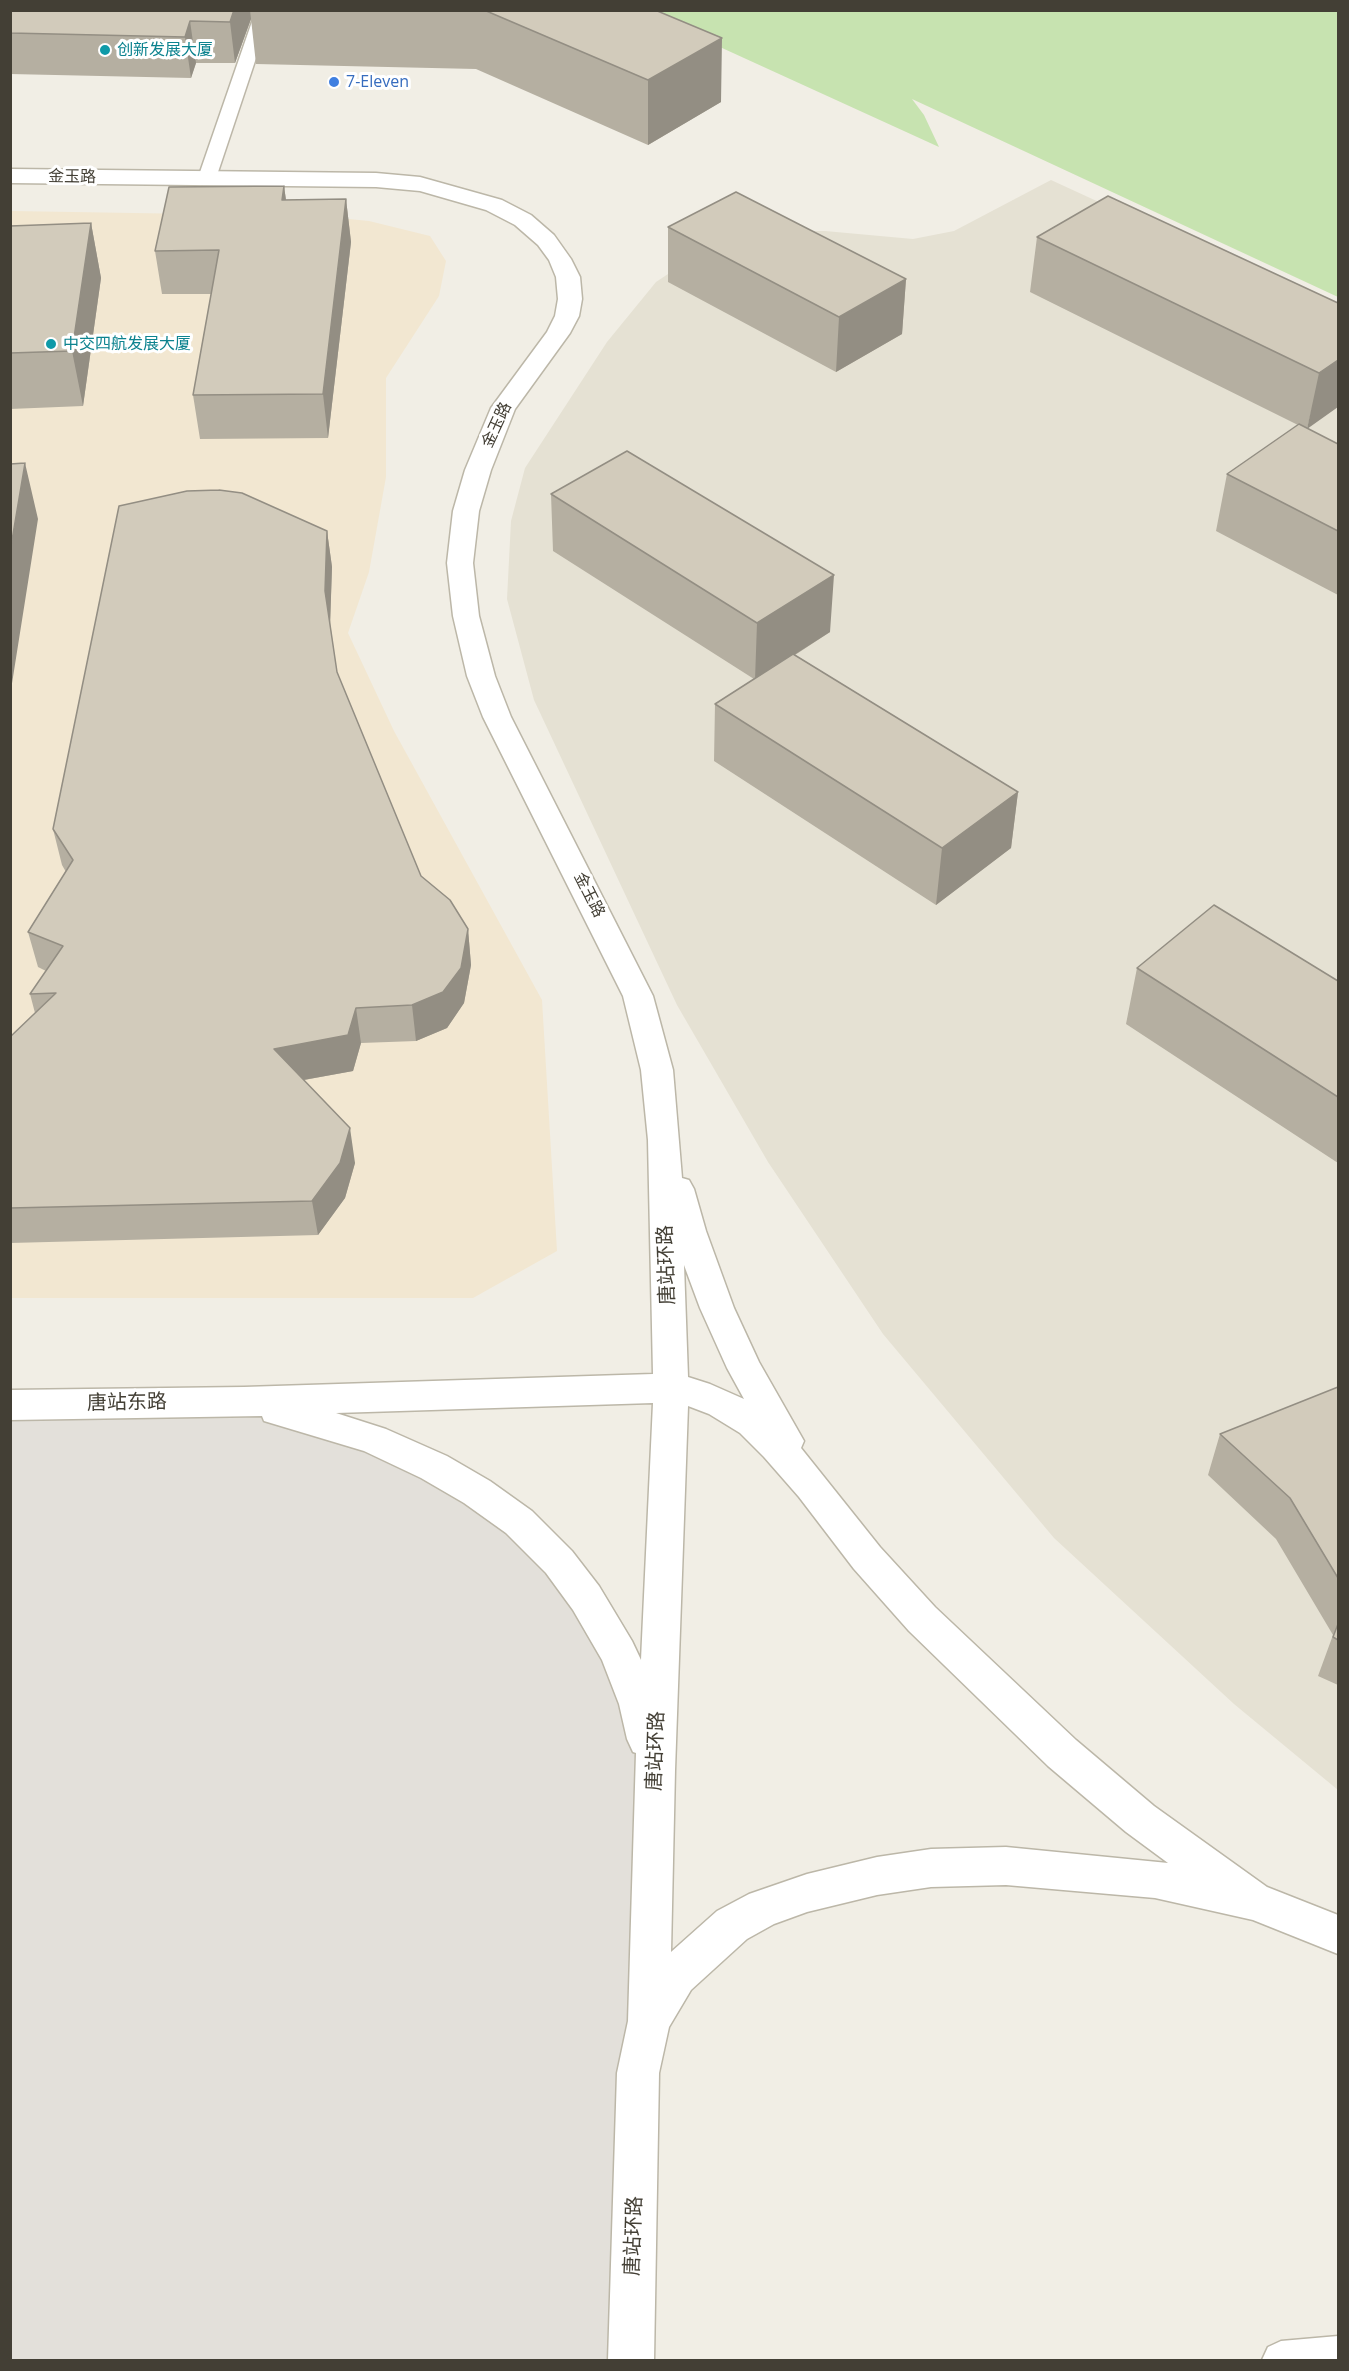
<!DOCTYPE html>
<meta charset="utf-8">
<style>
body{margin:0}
#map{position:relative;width:1349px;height:2371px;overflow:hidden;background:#f1eee5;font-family:"Open Sans",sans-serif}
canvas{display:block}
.frame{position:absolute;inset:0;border:12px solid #433f35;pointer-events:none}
</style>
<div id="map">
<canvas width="1349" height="2371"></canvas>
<div class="frame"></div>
</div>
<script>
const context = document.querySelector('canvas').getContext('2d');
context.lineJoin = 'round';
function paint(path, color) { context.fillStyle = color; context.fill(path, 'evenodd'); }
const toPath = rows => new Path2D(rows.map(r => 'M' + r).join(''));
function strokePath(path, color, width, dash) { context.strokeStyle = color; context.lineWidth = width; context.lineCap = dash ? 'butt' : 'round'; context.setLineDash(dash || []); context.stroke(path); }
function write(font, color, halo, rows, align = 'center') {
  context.font = font + ' "Open Sans","Noto Sans SC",sans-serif'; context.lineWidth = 6; context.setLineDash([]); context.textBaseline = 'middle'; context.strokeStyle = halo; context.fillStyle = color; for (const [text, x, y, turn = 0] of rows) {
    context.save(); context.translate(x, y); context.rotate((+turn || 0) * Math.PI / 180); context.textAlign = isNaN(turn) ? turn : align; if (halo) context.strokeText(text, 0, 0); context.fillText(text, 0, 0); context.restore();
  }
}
const residential = toPath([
 [1051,180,1338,312,1338,1790,1234,1704,1054,1538,883,1334,768,1162,677,1005,534,700,507,599,511,521,525,468,607,342,656,282,689,260,774,231,825,231,913,239,954,231]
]);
const commercial = toPath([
 [11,211,318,216,369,221,430,236,446,261,439,296,386,378,386,477,369,572,348,633,394,731,542,1000,557,1251,473,1298,11,1298]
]);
const industrial = toPath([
 [242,1405,324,1425,478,1496,583,1600,650,1769,640,2360,11,2360,10,1408]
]);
const green = toPath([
 [641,11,1338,11,1338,297,912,99,924,115,939,147]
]);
const service = toPath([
 [256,10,272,10,216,178,213,182,207,183,201,182,198,178,256,10],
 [1338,2336,1338,2360,1262,2360,1268,2347,1281,2341,1338,2336]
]);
const minor = toPath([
 [10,169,376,173,420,177,502,200,531,215,554,235,571,259,580,277,582,299,579,316,570,333,515,409,491,470,479,511,473,563,479,616,495,676,511,717,653,996,673,1070,682,1178,689,1180,694,1189,706,1231,734,1308,759,1362,804,1441,801,1448,880,1547,935,1607,1076,1740,1154,1806,1267,1887,1338,1915,1338,1954,1253,1920,1155,1898,1006,1885,931,1887,877,1895,807,1912,774,1924,747,1939,691,1990,669,2027,659,2073,654,2360,608,2360,617,2073,628,2021,636,1753,633,1752,627,1739,619,1704,602,1660,573,1610,546,1573,506,1533,464,1503,421,1478,364,1451,264,1421,262,1416,10,1420,10,1390,244,1387,653,1374,648,1140,641,1070,623,996,483,717,467,676,453,616,447,563,453,511,465,470,491,408,547,332,555,316,558,299,556,277,549,260,538,245,515,225,486,210,420,191,376,187,10,183,10,169],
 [684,1265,700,1308,727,1368,744,1399,710,1384,688,1377,684,1265],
 [653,1403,641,1660,632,1641,599,1586,572,1551,532,1511,490,1481,447,1456,386,1429,336,1413,653,1403],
 [688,1406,709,1414,740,1433,764,1457,799,1497,854,1569,909,1631,1048,1766,1126,1832,1168,1863,1006,1847,931,1849,877,1857,807,1874,749,1894,717,1911,671,1952,675,1770,688,1406]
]);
const wall = toPath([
 [10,10,655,10,721,102,648,145,476,69,256,64,251,19,235,63,196,63,191,78,10,74],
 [284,186,286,200,346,199,351,242,328,438,200,439,193,395,211,294,162,294,155,251],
 [91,223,101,278,83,406,10,409,10,226],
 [668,227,906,279,902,334,836,372,668,282],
 [1037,237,1338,303,1307,429,1338,444,1338,595,1216,531,1227,474,1298,425,1030,292],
 [551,494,830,632,795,655,1018,792,1011,848,936,905,714,761,715,704,754,679,553,551],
 [327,531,332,567,330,623,337,672,421,876,468,929,471,965,464,1003,447,1028,416,1041,361,1043,353,1071,304,1080,355,1163,345,1198,318,1235,10,1243,10,1037,35,1013,30,994,46,971,38,967,28,932,66,872,62,865,53,829],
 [1137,968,1338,981,1338,1163,1126,1024],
 [1338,1387,1338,1685,1318,1676,1333,1635,1276,1539,1208,1475,1220,1434]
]);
const shadedWall = toPath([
 [234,10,250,10,251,19,235,63,230,22],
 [190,21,196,63,191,78,185,37],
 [722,38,721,102,648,145,648,80],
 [284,186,290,229,282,200],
 [346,199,351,242,328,438,323,394],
 [91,223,101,278,83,406,72,351],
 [906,279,902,334,836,372,839,317],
 [1338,360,1338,407,1307,429,1319,373],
 [25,463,38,519,10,696,10,552],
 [327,531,332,567,330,627,325,591],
 [834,575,830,632,755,680,757,623],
 [1018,792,1011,848,936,905,942,848],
 [468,929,471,965,464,1003,447,1028,416,1041,412,1005],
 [356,1008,361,1043,353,1071,281,1084,274,1049],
 [350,1128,355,1163,345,1198,318,1235,312,1201]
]);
const building = toPath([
 [10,10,234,10,230,22,190,21,185,37,10,33,10,10],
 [484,10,655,10,722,38,648,80,484,10],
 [284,186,282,200,346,199,323,394,193,395,219,250,155,251,169,187,284,186],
 [736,192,906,279,839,317,668,227,736,192],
 [1108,196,1338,303,1338,360,1319,373,1037,237,1108,196],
 [91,223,72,351,10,353,10,226,91,223],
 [1299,424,1338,444,1338,531,1227,474,1299,424],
 [627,451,834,575,757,623,551,494,627,451],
 [25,463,10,552,10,464,25,463],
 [219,490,242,493,327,531,325,591,337,672,421,876,450,900,468,929,461,968,443,992,412,1005,356,1008,348,1035,274,1049,350,1128,340,1163,312,1201,10,1208,10,1037,56,993,30,994,63,946,28,932,73,860,53,829,119,506,187,491,219,490],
 [793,654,1018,792,942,848,715,704,793,654],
 [1214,905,1338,981,1338,1097,1137,968,1214,905],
 [1338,1387,1338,1578,1290,1498,1220,1434,1338,1387],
 [1338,1624,1338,1640,1333,1637,1338,1624]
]);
const markers = [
 [105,50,6,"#0f9aa8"],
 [334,82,6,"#3f7fe0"],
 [51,344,6,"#0f9aa8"]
];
const farCulturenames = [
 ["创新发展大厦",117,50],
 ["中交四航发展大厦",63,344]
];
const farShopnames = [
 ["7-Eleven",346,82]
];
const farStreetnames = [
 ["金玉路",72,177,1],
 ["金玉路",497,425,-65],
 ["金玉路",589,895,63]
];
const streetNames = [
 ["唐站环路",667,1265,-92],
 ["唐站东路",127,1403,-1],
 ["唐站环路",656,1751,-88],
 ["唐站环路",634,2236,-88]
];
paint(residential, '#e5e1d3');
paint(commercial, '#f2e7d1');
paint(industrial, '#e3e0da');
paint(green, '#c7e3b0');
strokePath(service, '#bcb7a8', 3);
strokePath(minor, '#bcb7a8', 3);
paint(service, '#fff');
paint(minor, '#fff');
paint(wall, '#b5afa1');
paint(shadedWall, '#938e83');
paint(building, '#d2cbbb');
strokePath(building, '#938e83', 1.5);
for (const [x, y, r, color] of markers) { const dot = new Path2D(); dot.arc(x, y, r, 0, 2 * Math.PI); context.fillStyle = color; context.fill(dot); strokePath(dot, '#fff', 2); }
write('16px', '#0d838f', '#fff', farCulturenames, 'left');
write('16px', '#366cbe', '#fff', farShopnames, 'left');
write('16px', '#433f35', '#fff', farStreetnames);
write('20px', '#433f35', '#fff', streetNames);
</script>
